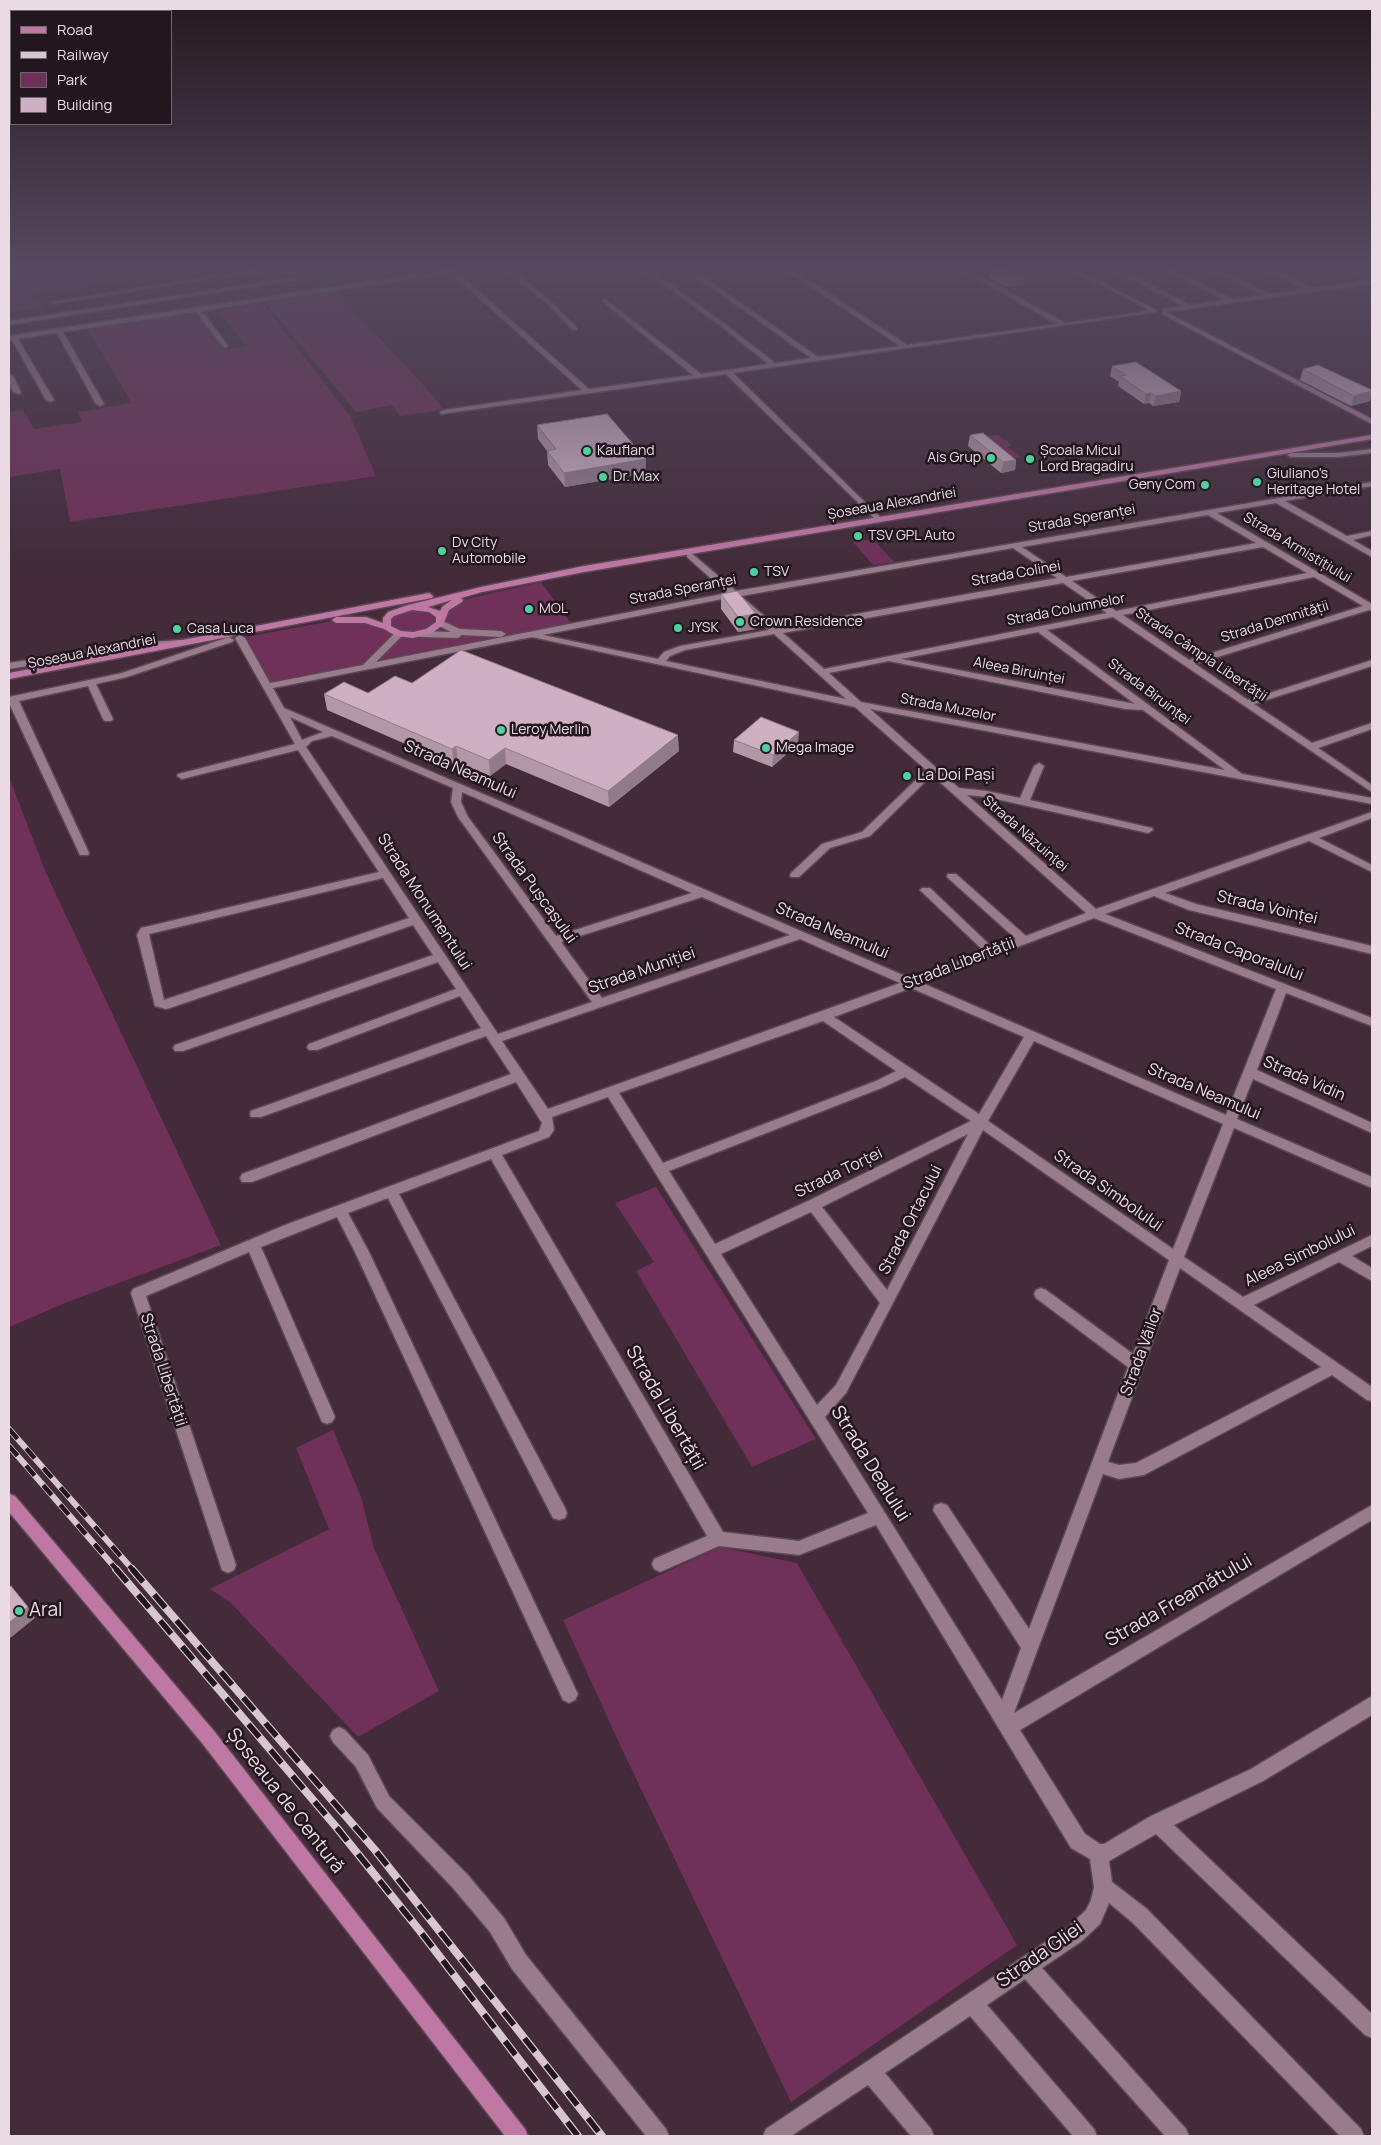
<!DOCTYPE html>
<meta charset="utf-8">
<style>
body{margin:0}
#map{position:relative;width:1381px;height:2145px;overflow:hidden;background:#432b39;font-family:Manrope,sans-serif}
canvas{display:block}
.frame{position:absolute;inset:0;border:10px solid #eadae3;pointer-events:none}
.legend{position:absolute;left:10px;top:10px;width:162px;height:115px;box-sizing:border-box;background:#22171e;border:1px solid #72656d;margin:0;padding:6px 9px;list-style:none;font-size:15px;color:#eadae3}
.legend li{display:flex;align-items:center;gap:10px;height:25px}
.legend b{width:25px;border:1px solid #72656d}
</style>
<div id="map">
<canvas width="1381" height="2145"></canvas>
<div class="frame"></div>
<ul class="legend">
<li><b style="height:6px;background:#bf77a4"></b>Road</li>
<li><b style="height:6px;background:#d7c6cf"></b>Railway</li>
<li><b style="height:14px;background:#6f3059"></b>Park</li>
<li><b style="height:14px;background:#cfb0c2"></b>Building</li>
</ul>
</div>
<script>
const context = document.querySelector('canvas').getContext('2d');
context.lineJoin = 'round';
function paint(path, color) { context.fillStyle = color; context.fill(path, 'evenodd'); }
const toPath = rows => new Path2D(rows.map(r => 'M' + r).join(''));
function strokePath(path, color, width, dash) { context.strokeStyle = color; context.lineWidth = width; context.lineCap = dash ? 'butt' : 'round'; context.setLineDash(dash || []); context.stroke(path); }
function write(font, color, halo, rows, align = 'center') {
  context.font = font + ' Manrope,sans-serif'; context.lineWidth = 5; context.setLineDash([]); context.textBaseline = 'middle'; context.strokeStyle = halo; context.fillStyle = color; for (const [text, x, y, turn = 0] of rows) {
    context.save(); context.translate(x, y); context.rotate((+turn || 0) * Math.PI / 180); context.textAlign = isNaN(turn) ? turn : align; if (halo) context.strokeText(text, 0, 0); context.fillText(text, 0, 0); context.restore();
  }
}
const green = toPath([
 [9,270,78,270,89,286,35,293,43,307,9,312],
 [336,291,434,397,444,410,400,416,392,405,356,412,265,302],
 [262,303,350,416,376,476,70,522,60,469,9,477,9,412,23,410,34,429,82,422,78,412,132,403,88,330,196,313,223,350,246,346,218,310],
 [998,435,1012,445,1008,447,1021,457,1011,459,984,437],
 [873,539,894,562,873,565,853,542],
 [541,582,572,625,266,687,240,638,337,620,347,619,386,626,386,622,404,608,438,613,457,601],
 [440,624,467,632,514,635,476,636,429,631],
 [9,777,46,873,221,1245,70,1301,9,1327],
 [656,1187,816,1439,752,1467,636,1271,654,1262,615,1203],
 [333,1430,361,1497,374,1548,439,1691,358,1737,231,1603,210,1589,329,1529,296,1448],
 [720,1547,797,1563,1017,1945,791,2102,620,1745,563,1620]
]);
const street = toPath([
 [250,270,267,270,54,304,51,302,250,270],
 [294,270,310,270,289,275,286,273,294,270],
 [443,270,460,270,457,272,589,389,693,375,603,302,603,300,605,299,701,374,768,364,721,326,644,270,651,270,725,324,775,363,811,358,687,270,694,270,818,357,900,346,786,270,794,270,907,345,1057,324,963,270,971,270,1065,323,1154,310,1157,312,733,373,881,518,882,520,878,522,726,374,441,414,440,412,444,410,582,390,451,273,202,311,228,346,225,348,223,347,196,312,63,332,104,404,100,406,96,404,57,333,18,339,54,400,50,402,46,400,12,340,9,340,9,336,14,335,443,270],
 [506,270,513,270,547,298,577,328,577,330,573,330,543,300,506,270],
 [1115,270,1123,270,1190,305,1224,300,1165,270,1173,270,1232,299,1262,295,1211,270,1220,270,1270,294,1305,289,1266,270,1275,270,1313,288,1372,280,1372,284,1165,312,1163,311,1163,309,1182,306,1115,270],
 [1354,270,1363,270,1372,275,1372,279,1354,270],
 [295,277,297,278,297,280,9,325,9,321,295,277],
 [9,374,13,376,21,392,20,394,13,392,9,383,9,374],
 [1372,449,1372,453,1338,457,1291,457,1287,455,1291,453,1338,453,1372,449],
 [1372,482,1372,486,1285,501,1347,536,1372,531,1372,535,1353,540,1372,551,1372,557,1276,503,1217,513,1372,604,1372,611,1369,610,1195,664,1248,700,1372,660,1372,666,1254,704,1312,743,1372,723,1372,729,1318,748,1372,785,1372,792,1113,617,1047,630,1242,774,1372,798,1372,804,870,709,959,788,987,791,1020,798,1034,766,1039,763,1044,766,1030,800,1152,828,1153,830,1148,833,987,797,967,795,1096,909,1372,812,1372,818,1319,838,1372,865,1372,872,1309,841,1165,893,1196,904,1372,946,1372,954,1189,910,1154,896,1105,914,1372,1018,1372,1026,1286,993,1257,1070,1372,1123,1372,1133,1253,1079,1237,1119,1372,1177,1372,1188,1234,1128,1184,1257,1243,1297,1372,1235,1372,1246,1352,1256,1372,1268,1372,1281,1339,1262,1254,1305,1372,1387,1372,1401,1367,1400,1332,1375,1144,1475,1119,1479,1103,1474,1014,1713,1372,1505,1372,1520,1020,1730,1085,1834,1100,1844,1104,1844,1151,1816,1251,1769,1372,1696,1372,1715,1263,1781,1174,1825,1372,2014,1372,2038,1365,2035,1156,1834,1109,1861,1112,1882,1147,1909,1361,2129,1364,2136,1340,2136,1133,1923,1109,1903,1100,1924,1082,1941,1042,1968,1186,2129,1189,2136,1165,2136,1025,1979,987,2005,1094,2129,1097,2136,1073,2136,970,2016,885,2073,931,2129,934,2136,911,2136,868,2085,791,2136,763,2136,766,2129,1068,1927,1086,1910,1091,1900,1094,1887,1090,1859,1071,1848,876,1525,799,1555,719,1546,660,1572,654,1569,652,1564,654,1559,707,1536,491,1159,399,1194,565,1508,567,1513,565,1518,559,1520,553,1518,388,1198,348,1213,369,1252,575,1688,578,1694,575,1700,569,1703,563,1700,355,1252,337,1217,261,1247,335,1417,332,1422,327,1424,322,1422,249,1252,146,1296,236,1565,234,1570,228,1573,222,1570,131,1293,133,1289,285,1225,539,1131,542,1123,516,1082,252,1182,242,1182,240,1178,242,1174,511,1074,486,1036,261,1117,251,1117,250,1114,251,1111,481,1028,460,996,317,1050,309,1050,307,1047,309,1044,456,989,438,962,183,1051,175,1051,173,1048,175,1045,433,955,413,925,170,1008,166,1009,155,1006,137,935,141,928,379,872,298,750,182,779,177,776,178,774,295,744,235,638,240,635,245,638,270,683,363,665,396,632,399,631,404,634,376,662,727,593,687,557,687,553,690,552,736,591,1372,482],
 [1208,515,1256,543,1066,577,1022,547,1208,515],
 [1263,547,1307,573,1116,611,1072,581,1263,547],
 [1013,548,1057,578,778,628,741,596,1013,548],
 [1314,577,1363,606,1189,660,1123,615,1314,577],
 [1063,583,1107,613,824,669,783,633,1063,583],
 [732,597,769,630,680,646,664,652,658,659,543,635,732,597],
 [1038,632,1135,704,901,659,1038,632],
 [774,634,846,699,666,661,670,656,685,650,774,634],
 [532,637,855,707,926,770,862,832,822,844,791,873,790,875,791,877,799,877,830,848,870,836,932,775,1086,913,1026,936,956,874,948,874,947,876,948,878,1016,939,993,948,930,888,922,888,920,890,922,892,984,951,912,979,284,708,273,688,532,637],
 [889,661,1125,709,1143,710,1225,770,861,702,829,673,889,661],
 [290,717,323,732,302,740,290,717],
 [332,736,453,788,451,802,458,817,592,1002,498,1034,306,747,312,741,332,736],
 [462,792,692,893,556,936,468,817,461,802,462,792],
 [383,878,409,918,164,1000,149,934,383,878],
 [702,897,790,935,602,998,561,942,702,897],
 [1094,918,1276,989,1226,1115,922,983,1094,918],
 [800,939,900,983,548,1109,502,1041,800,939],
 [911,988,1024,1037,979,1114,834,1017,911,988],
 [823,1021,896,1071,876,1081,663,1163,619,1093,823,1021],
 [1034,1041,1223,1124,1173,1249,988,1121,1034,1041],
 [905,1077,971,1121,808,1201,715,1244,669,1171,884,1087,905,1077],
 [608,1097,810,1421,868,1513,799,1541,723,1532,502,1155,549,1137,554,1130,552,1117,608,1097],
 [983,1130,1169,1260,1133,1354,1046,1290,1041,1288,1036,1290,1034,1294,1036,1298,1128,1367,1029,1629,947,1505,941,1503,935,1505,933,1510,1021,1648,1002,1700,825,1417,846,1393,983,1130],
 [968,1134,887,1290,822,1207,968,1134],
 [811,1212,880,1303,836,1385,817,1405,721,1254,811,1212],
 [1180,1268,1321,1367,1136,1463,1119,1465,1108,1462,1180,1268],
 [440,620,460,629,501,631,506,634,501,637,462,635,458,638,420,637,415,634,420,631,451,632,437,625,437,621,440,620],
 [229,637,234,640,232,642,127,677,96,684,113,719,111,721,105,721,103,719,88,686,19,701,89,853,88,855,80,855,9,703,9,697,122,673,229,637],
 [180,640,183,641,183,645,136,649,9,669,9,663,136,643,180,640],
 [339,1727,345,1730,368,1755,389,1796,467,1874,504,1918,526,1955,666,2129,669,2136,646,2136,512,1969,490,1932,453,1888,377,1808,356,1767,333,1742,330,1736,333,1730,339,1727]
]);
const secondary = toPath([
 [1071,270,1079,270,1156,310,1151,311,1071,270],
 [1162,312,1166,312,1372,419,1372,424,1162,314,1162,312]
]);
const primary = toPath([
 [1372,435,1372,439,584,572,482,592,461,598,463,600,462,602,449,610,443,625,432,633,413,638,396,636,384,629,365,623,336,623,332,620,336,617,366,617,383,623,383,618,388,612,408,605,481,587,584,566,1372,435],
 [452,600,443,606,440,611,428,607,452,600],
 [412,610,429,612,436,617,436,622,426,629,413,632,401,631,391,626,391,619,394,616,412,610],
 [429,593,433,596,432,598,9,679,9,673,429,593],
 [9,1494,15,1496,214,1731,525,2129,528,2136,505,2136,202,1743,9,1512,9,1494]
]);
const railFar1 = toPath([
 [9,1429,133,1570],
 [9,1446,117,1570]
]);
const rail = toPath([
 [116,1569,337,1828,420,1931,578,2136],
 [132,1569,375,1850,602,2136]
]);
const wall = toPath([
 [990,270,1025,270,1023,284,1006,287,989,277],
 [1112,366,1181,391,1179,402,1153,406,1149,403,1144,404,1118,386,1119,382,1110,376],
 [1303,369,1372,390,1370,401,1351,406,1300,380],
 [537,425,646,473,565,487,548,465,547,451,538,439],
 [970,435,1016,460,1015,470,1001,473,968,446],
 [721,594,756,614,756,629,738,632,721,609],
 [412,683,679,751,609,807,506,764,490,776,458,762,454,765,327,710,324,694,368,693],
 [734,740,798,744,772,767,733,752]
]);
const shadedWall = toPath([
 [1008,270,1025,270,1023,284,1006,287],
 [1181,391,1179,402,1153,406,1156,396],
 [1372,391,1370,401,1351,406,1354,396],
 [1151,393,1149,403,1144,404,1146,394],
 [646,459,646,473,565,487,564,473],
 [1016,460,1015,470,1001,473,1003,462],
 [756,614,756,629,738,632,738,617],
 [799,732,798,744,772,767,773,755],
 [678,735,679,751,609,807,608,791],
 [456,746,458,762,454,765,452,749],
 [505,748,506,764,490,776,489,760],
 [28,1607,35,1618,9,1639,9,1623]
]);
const building = toPath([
 [1136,362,1181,391,1156,396,1151,393,1146,394,1120,376,1126,375,1112,366,1136,362],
 [1318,365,1372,390,1372,391,1354,396,1303,369,1318,365],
 [607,414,646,459,564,473,547,451,556,449,537,425,607,414],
 [983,433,1016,460,1003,462,970,435,983,433],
 [737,591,756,614,738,617,721,594,737,591],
 [461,650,678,735,608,791,505,748,489,760,456,746,452,749,324,694,344,682,368,693,395,676,412,683,461,650],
 [761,717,799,732,773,755,734,740,761,717],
 [11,1586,28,1607,9,1623,9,1587,11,1586]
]);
const markers = [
 [587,451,5,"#49d49d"],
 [991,458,5,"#49d49d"],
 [1030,459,5,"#49d49d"],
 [603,477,5,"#49d49d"],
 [1257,482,5,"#49d49d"],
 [1205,485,5,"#49d49d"],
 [858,536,5,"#49d49d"],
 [442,551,5,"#49d49d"],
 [754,572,5,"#49d49d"],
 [529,609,5,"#49d49d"],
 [740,622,5,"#49d49d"],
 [678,628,5,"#49d49d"],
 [177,629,5,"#49d49d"],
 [501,730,5,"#49d49d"],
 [766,748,5,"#49d49d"],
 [907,776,5,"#49d49d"],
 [19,1611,5,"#49d49d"]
];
const farPoinames = [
 ["Kaufland",597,451],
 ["Școala Micul",1040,451],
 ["Lord Bragadiru",1040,467],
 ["Ais Grup",981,458,"right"],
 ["Giuliano's",1267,474],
 ["Heritage Hotel",1267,490],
 ["Dr. Max",613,477],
 ["Geny Com",1195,485,"right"],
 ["TSV GPL Auto",868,536],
 ["Dv City",452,543],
 ["Automobile",452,559],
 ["TSV",764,572],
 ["MOL",539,609],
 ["Crown Residence",750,622],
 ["JYSK",688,628],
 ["Casa Luca",187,629],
 ["Leroy Merlin",511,730],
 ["Mega Image",776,748]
];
const farStreetnames = [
 ["Șoseaua Alexandriei",892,504,-10],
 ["Strada Speranței",1082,519,-10],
 ["Strada Armistițiului",1297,548,31],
 ["Strada Colinei",1016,574,-10],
 ["Strada Speranței",683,590,-11],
 ["Strada Columnelor",1066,610,-11],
 ["Strada Demnității",1275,622,-17],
 ["Șoseaua Alexandriei",92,652,-11],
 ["Strada Câmpia Libertății",1201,655,34],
 ["Aleea Biruinței",1019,671,11],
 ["Strada Biruinței",1149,692,37],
 ["Strada Muzelor",948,708,11],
 ["Strada Năzuinței",1025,834,41]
];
const streetNames = [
 ["Strada Neamului",460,770,24],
 ["Strada Pușcașului",534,888,54],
 ["Strada Monumentului",424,902,57],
 ["Strada Voinței",1267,908,13],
 ["Strada Neamului",832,931,23],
 ["Strada Caporalului",1239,952,21],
 ["Strada Libertății",959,964,-21],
 ["Strada Muniției",642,971,-19],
 ["Strada Vidin",1304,1079,24],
 ["Strada Neamului",1204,1092,23],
 ["Strada Torței",839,1173,-26],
 ["Strada Simbolului",1108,1191,35],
 ["Strada Ortacului",911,1220,-63],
 ["Aleea Simbolului",1300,1256,-26],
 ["Strada Văilor",1142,1352,-70],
 ["Strada Libertății",163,1370,72]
];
const poiNames = [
 ["La Doi Pași",917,776]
];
const nearStreetnames = [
 ["Strada Libertății",665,1408,60],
 ["Strada Dealului",870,1464,58],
 ["Strada Freamătului",1179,1601,-30],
 ["Șoseaua de Centură",285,1801,52],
 ["Strada Gliei",1040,1955,-35]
];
const nearPoinames = [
 ["Aral",29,1611]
];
paint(green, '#6f3059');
strokePath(street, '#5b4753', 3);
strokePath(secondary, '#5b4753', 3);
strokePath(primary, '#5b4753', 3);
paint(street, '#987c8c');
paint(secondary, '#ac7a98');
paint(primary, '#bf77a4');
strokePath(railFar1, '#d7c6cf', 6);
strokePath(rail, '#d7c6cf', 8);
strokePath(railFar1, '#22171e', 4.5, [13]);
strokePath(rail, '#22171e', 5.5, [17]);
paint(wall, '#b297a7');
paint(shadedWall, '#917b88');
paint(building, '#cfb0c2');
strokePath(building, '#917b88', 1);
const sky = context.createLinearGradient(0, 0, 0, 571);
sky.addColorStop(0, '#25181f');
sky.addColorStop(0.47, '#554a5f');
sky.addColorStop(1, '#554a5f00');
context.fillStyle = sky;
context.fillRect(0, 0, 1381, 571);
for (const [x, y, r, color] of markers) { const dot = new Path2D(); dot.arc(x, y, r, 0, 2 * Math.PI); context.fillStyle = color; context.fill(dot); strokePath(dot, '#22171e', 2); }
write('14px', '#eadae3', '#22171e', farPoinames, 'left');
write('14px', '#eadae3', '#22171e', farStreetnames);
write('16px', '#eadae3', '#22171e', streetNames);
write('16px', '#eadae3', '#22171e', poiNames, 'left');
write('19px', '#eadae3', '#22171e', nearStreetnames);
write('19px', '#eadae3', '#22171e', nearPoinames, 'left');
</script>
